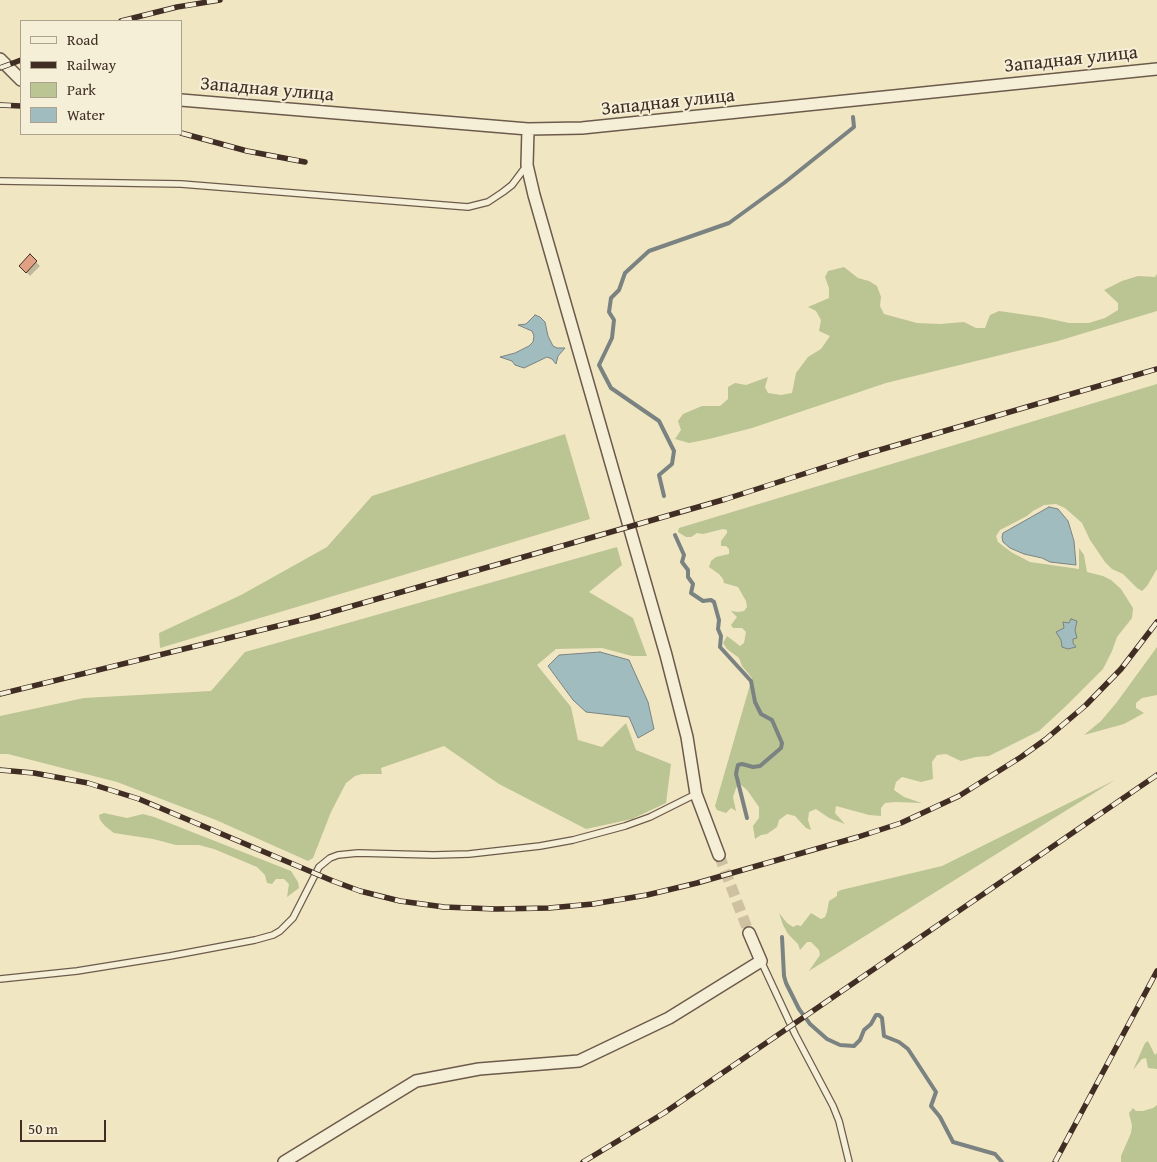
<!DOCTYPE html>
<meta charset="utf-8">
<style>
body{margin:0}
#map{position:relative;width:1157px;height:1162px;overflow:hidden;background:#f1e6c2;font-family:"Gentium Book Plus",serif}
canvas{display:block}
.legend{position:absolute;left:20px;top:20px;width:162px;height:115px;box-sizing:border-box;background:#f6efd7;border:1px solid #ada18f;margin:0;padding:6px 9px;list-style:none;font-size:15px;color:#402d24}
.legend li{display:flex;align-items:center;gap:10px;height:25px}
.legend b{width:25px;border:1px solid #ada18f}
.scale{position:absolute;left:20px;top:1120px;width:86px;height:22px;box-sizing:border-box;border:2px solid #402d24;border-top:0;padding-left:6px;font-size:15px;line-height:18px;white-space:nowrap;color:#402d24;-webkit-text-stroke:4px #f6efd7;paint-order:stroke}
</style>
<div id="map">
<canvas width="1157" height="1162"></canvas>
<ul class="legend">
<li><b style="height:6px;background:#f6efd7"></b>Road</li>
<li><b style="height:6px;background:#402d24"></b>Railway</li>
<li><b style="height:14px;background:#bbc493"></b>Park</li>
<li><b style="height:14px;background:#a1bcbf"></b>Water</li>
</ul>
<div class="scale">50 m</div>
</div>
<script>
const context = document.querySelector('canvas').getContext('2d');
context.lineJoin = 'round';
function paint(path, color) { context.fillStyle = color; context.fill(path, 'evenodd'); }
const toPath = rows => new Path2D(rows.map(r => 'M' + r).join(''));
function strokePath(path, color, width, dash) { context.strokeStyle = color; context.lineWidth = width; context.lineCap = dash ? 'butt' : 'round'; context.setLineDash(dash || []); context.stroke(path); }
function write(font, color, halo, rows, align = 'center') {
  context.font = font + ' "Gentium Book Plus",serif'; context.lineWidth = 4; context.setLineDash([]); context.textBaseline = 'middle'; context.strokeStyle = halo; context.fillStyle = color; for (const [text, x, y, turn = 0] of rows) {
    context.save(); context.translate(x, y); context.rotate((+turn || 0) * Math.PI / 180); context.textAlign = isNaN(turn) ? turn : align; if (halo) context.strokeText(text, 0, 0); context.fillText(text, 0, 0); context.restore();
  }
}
const green = toPath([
 [844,267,858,278,869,281,877,286,881,297,880,306,884,314,917,323,940,324,964,322,976,328,985,328,990,315,999,311,1041,317,1069,323,1089,323,1105,318,1118,310,1118,303,1104,290,1122,281,1138,276,1155,277,1157,274,1157,311,1058,341,886,383,752,428,709,439,689,443,675,439,681,430,678,421,683,414,702,406,720,406,728,399,728,387,735,383,746,385,768,377,765,387,768,393,781,395,792,393,796,373,808,357,821,349,830,336,819,331,821,320,816,311,808,307,829,298,829,288,825,277,828,271],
 [1157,384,1157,569,1147,586,1142,591,1137,588,1123,574,1112,569,1105,562,1090,540,1082,523,1065,508,1056,504,1044,505,1033,511,1027,516,1000,530,996,536,998,542,1011,552,1030,562,1079,569,1079,548,1084,555,1087,572,1103,576,1111,580,1121,589,1133,608,1132,618,1117,637,1112,651,1103,669,1066,706,1039,731,989,756,976,757,961,761,946,754,937,755,932,762,933,779,921,782,902,777,896,782,894,790,904,797,922,803,895,802,885,803,881,808,881,816,869,815,836,806,835,813,845,824,829,818,816,809,809,812,808,820,811,830,806,828,795,816,787,814,779,820,777,827,767,834,761,835,755,839,753,826,759,818,759,807,747,790,740,784,736,788,733,797,736,811,731,808,726,813,717,810,715,806,752,678,742,666,739,658,727,649,723,643,727,636,740,646,744,643,746,632,742,628,733,628,731,625,737,617,731,611,738,612,744,611,747,607,746,601,738,587,724,583,723,579,719,574,709,567,711,561,716,557,729,554,729,549,726,546,721,546,721,541,727,533,727,530,723,529,703,534,697,533,691,537,686,537,678,532,679,528],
 [565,434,590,519,160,648,159,633,241,595,327,547,372,496],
 [617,547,622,565,589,592,633,618,647,656,632,656,602,648,556,649,537,665,571,707,578,740,602,747,626,723,636,750,671,764,666,803,632,819,586,829,499,784,444,746,381,768,382,774,362,774,355,776,346,783,331,812,313,858,308,861,216,820,117,782,8,754,0,754,0,716,84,698,211,691,245,652],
 [1157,647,1157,695,1142,698,1136,703,1136,708,1144,713,1124,724,1084,735,1101,721,1117,702],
 [1115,780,809,971,820,955,819,950,811,942,807,942,800,950,798,944,788,934,783,925,779,913,787,923,793,927,797,925,801,926,811,913,821,919,825,917,827,912,829,901,837,896,837,892,841,890,942,866],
 [104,813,127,818,143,814,154,817,291,871,298,882,299,888,287,897,289,884,284,879,276,879,272,884,267,883,265,875,257,867,214,849,199,845,176,845,153,839,114,833,105,826,100,820,99,815],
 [1148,1041,1155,1055,1157,1053,1157,1069,1148,1068,1146,1058,1142,1059,1133,1070,1145,1043],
 [1157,1105,1157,1162,1121,1162,1121,1156,1131,1133,1132,1126,1129,1113,1133,1108,1136,1111,1143,1111,1153,1108]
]);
const water = toPath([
 [535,315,540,317,545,322,548,336,553,346,557,348,565,348,558,356,556,364,552,359,547,357,524,368,515,365,512,361,500,357,515,353,529,346,533,342,534,336,532,331,518,325,526,324,535,315],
 [1049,507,1058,509,1068,521,1074,541,1076,565,1050,562,1042,558,1024,554,1010,548,1003,542,1002,537,1003,533,1049,507],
 [1071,619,1077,621,1075,630,1077,638,1073,639,1073,643,1076,647,1068,649,1062,647,1061,640,1056,632,1064,628,1063,622,1069,623,1071,619],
 [600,652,629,660,648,702,654,729,638,738,629,717,586,712,573,700,548,666,559,655,600,652]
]);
const shadow = toPath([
 [30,256,40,266,30,276,21,266]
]);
const stream = toPath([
 [664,496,659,475,672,464,674,451,659,421,611,388,599,365,612,338,614,320,609,312,611,298,619,290,625,273,649,251,729,223,784,183,854,127,853,117],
 [675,535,684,555,682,562,688,570,688,577,693,584,691,593,703,601,711,600,714,602,719,620,718,629,721,636,720,647,751,681,755,702,761,714,772,720,782,743,781,748,760,766,753,767,742,764,738,765,737,769,736,774,747,818],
 [782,937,784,976,786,983,799,1009,810,1024,827,1039,840,1045,854,1046,860,1040,864,1030,871,1024,876,1015,879,1015,882,1018,884,1036,899,1042,908,1049,936,1092,931,1106,940,1117,953,1142,995,1154,1002,1162]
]);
const building = toPath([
 [30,254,37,261,26,273,19,266,30,254]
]);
const minorTunnel = toPath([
 [719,855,749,933]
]);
const service = toPath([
 [0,181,181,184,468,207,488,202,503,192,512,185,527,165],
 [761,961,795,1034,833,1106,839,1121,849,1162],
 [0,979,77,971,170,956,255,940,273,935,280,931,293,918,319,867,330,858,338,855,358,853,434,855,469,854,540,846,573,840,625,826,650,817,696,794]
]);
const minor = toPath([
 [0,59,21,80],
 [181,100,528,129,582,128,1157,69],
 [528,129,527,165,534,195,666,655,687,737,696,794,719,855],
 [284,1162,416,1081,479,1069,579,1061,669,1018,761,961,749,933]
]);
const rail = toPath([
 [121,21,177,7,220,0],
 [0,68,21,60],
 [0,105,21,106],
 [181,133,247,151,305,162],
 [0,694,314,617,726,499,859,456,1157,369],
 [0,770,34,773,88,783,139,799,333,881,360,891,400,901,444,907,496,909,549,908,593,904,647,895,697,883,858,837,901,823,959,796,1021,757,1046,739,1086,705,1121,669,1157,622],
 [583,1162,664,1113,1157,775],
 [1055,1162,1157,971]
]);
const streetNames = [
 ["Западная улица",1071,60,-6],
 ["Западная улица",267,90,5],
 ["Западная улица",668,103,-6]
];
paint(green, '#bbc493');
paint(water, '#a1bcbf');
strokePath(water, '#7a8381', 1);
paint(shadow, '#0003');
strokePath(stream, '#7a8381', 4);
paint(building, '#e1a083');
strokePath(building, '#402d24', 1);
strokePath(minorTunnel, '#cec1a2', 11, [11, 5.5]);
strokePath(service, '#6c5b4c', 8);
strokePath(minor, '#6c5b4c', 14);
strokePath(service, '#f6efd7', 5.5);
strokePath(minor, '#f6efd7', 11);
strokePath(rail, '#402d24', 5.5);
strokePath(rail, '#f6efd7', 4, [11]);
write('19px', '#402d24', '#f6efd7', streetNames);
</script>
